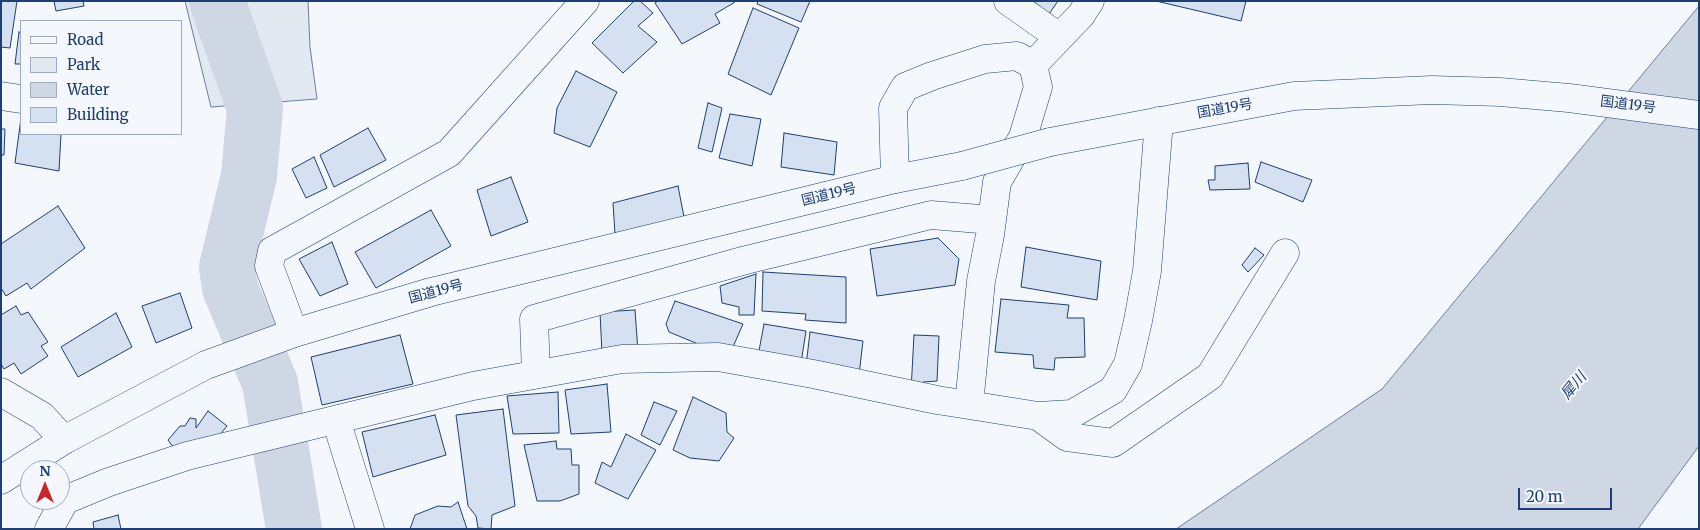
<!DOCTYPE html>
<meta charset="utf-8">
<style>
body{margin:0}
#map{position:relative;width:1700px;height:530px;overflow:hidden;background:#f4f7fb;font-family:Merriweather,serif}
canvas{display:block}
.frame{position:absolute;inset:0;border:2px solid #1d3f73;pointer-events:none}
.legend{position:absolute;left:20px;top:20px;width:162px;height:115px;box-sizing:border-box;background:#f4f7fb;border:1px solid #9eadc5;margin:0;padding:6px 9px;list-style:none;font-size:15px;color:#1d3f73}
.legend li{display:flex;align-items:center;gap:10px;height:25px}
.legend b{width:25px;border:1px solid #9eadc5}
.north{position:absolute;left:20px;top:460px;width:50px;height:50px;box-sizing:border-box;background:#f4f7fb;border:1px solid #9eadc5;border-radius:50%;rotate:0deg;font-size:14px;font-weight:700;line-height:20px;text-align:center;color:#1d3f73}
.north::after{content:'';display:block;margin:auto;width:18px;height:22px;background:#c62828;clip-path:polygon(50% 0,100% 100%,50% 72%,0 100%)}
.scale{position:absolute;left:1518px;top:488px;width:94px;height:22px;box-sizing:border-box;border:2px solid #1d3f73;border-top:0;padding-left:6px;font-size:15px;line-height:18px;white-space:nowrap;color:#1d3f73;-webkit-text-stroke:4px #f4f7fb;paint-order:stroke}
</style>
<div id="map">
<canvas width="1700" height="530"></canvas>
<div class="frame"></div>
<ul class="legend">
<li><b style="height:6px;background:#f4f7fb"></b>Road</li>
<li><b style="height:14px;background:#e3e9f0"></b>Park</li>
<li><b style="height:14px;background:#cfd7e4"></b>Water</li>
<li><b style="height:14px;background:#d5e0f0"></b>Building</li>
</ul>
<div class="north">N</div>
<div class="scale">20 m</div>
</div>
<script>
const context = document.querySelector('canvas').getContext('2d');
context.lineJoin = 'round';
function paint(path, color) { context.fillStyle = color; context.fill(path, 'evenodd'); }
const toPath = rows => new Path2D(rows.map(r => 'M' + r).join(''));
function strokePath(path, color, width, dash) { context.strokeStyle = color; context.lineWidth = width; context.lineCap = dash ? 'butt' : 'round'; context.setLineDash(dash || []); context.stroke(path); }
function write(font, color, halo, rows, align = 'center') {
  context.font = font + ' Merriweather,"Noto Sans JP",serif'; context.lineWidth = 4; context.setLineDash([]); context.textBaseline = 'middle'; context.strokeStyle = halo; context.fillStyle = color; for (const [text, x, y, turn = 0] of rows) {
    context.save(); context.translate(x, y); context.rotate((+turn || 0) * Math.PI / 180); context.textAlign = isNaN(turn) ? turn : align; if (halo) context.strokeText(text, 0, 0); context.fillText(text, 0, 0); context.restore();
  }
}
const green = toPath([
 [185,1,308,1,310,47,317,99,211,107,185,1]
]);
const water = toPath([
 [1699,6,1699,446,1638,529,1176,529,1382,389,1699,6]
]);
const river = toPath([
 [217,1,255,108,249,176,227,267,230,288,270,383,294,529]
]);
const building = toPath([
 [1,1,17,1,10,48,1,47,1,1],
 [54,1,83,1,84,6,56,11,54,1],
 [634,1,640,1,653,13,638,26,657,42,623,73,592,43,634,1],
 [658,1,734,1,735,2,715,14,720,23,682,44,655,3,658,1],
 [758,1,810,1,801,22,757,4,758,1],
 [1033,1,1058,1,1049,14,1033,1],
 [1156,1,1246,1,1241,21,1156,1],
 [753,8,799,28,771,95,728,74,753,8],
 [19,32,21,33,21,64,15,64,19,32],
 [576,71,617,92,590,147,554,133,557,108,576,71],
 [708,103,722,108,712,152,698,148,708,103],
 [730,114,761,119,752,166,719,158,730,114],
 [21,118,21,134,61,134,59,171,15,163,21,118],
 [368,128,386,160,334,187,320,155,368,128],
 [1,129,5,129,4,155,1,155,1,129],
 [784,133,837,142,834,175,781,167,784,133],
 [314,157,327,188,306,198,292,169,314,157],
 [1261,162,1312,180,1303,202,1255,182,1261,162],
 [1248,163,1250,189,1210,190,1208,180,1215,180,1215,166,1248,163],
 [511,177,528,222,491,236,477,190,511,177],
 [678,186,684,217,615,234,613,203,678,186],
 [58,206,85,248,31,289,27,283,6,296,1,288,1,244,58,206],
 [431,210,451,246,376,288,355,252,431,210],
 [938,238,959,259,955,285,877,296,870,249,938,238],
 [332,242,348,284,320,296,299,259,332,242],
 [1026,247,1101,261,1097,300,1021,287,1026,247],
 [1255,248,1264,255,1248,272,1242,265,1255,248],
 [763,272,846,277,846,323,805,320,806,314,762,311,763,272],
 [756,274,754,315,739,315,739,307,722,303,720,286,756,274],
 [180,293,192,328,156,343,142,306,180,293],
 [1001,299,1069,305,1067,318,1084,318,1085,357,1055,358,1054,370,1034,368,1033,355,995,352,1001,299],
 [675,301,743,324,732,349,720,353,669,332,666,324,675,301],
 [16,306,21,315,28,312,48,342,41,346,48,356,21,374,14,363,4,369,1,364,1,315,16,306],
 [635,310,638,352,602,354,600,312,635,310],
 [116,313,132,347,78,377,61,347,116,313],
 [764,324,806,331,801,363,758,356,764,324],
 [810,332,863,341,859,375,806,366,810,332],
 [400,335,413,384,322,405,311,357,400,335],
 [914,335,939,336,937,381,923,382,922,391,911,391,914,335],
 [607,384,611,432,571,434,565,390,607,384],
 [558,392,559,433,513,434,507,396,558,392],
 [693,397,726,413,727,432,734,438,719,461,690,458,673,450,693,397],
 [654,402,677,411,660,445,641,435,654,402],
 [503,409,515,506,492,515,491,529,478,528,476,516,468,506,456,415,503,409],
 [208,411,227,426,214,442,176,451,168,440,180,426,185,426,190,418,196,419,196,428,208,411],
 [435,415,446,455,373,477,362,432,435,415],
 [626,434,656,450,628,499,595,483,602,462,611,467,626,434],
 [556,441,557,449,571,449,572,465,579,465,579,494,560,501,537,501,524,445,556,441],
 [458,502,467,529,410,529,415,515,438,506,451,507,458,502],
 [118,515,121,529,94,529,93,522,118,515]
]);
const minor = toPath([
 [1008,1,1059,37],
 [1033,65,1081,15,1090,1],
 [1,96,21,99],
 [895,179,893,108,905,87,932,76,985,59,1017,56,1033,65,1038,87,1023,137,997,182,990,235,981,281,969,405,1038,416,1072,414,1113,390,1128,364,1138,321,1147,271,1159,121],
 [294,333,269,266,272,251,449,153,585,1],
 [536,374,534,319,746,260,931,215,992,220],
 [1,392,42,416,64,440],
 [1038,416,1067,437,1113,443,1210,376,1285,253],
 [336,420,370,529],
 [49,529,65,500,109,482,187,456,473,386,622,359,718,357,813,374,937,400,969,405]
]);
const trunk = toPath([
 [1050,142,1294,96,1432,90,1500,92,1569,98,1699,115],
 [1,480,64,440,206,365,294,333,431,292,895,179,962,166]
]);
const trunkBridge = toPath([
 [962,166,1050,142]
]);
const streetNames = [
 ["国道19号",1628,105,7],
 ["国道19号",1225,109,-10],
 ["国道19号",829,195,-14],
 ["国道19号",436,292,-15]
];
const waterNames = [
 ["犀川",1574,386,-50]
];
paint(green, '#e3e9f0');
strokePath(green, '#687fa3', 1);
paint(water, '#cfd7e4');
strokePath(water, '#687fa3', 1);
strokePath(river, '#cfd7e4', 56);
paint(building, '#d5e0f0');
strokePath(building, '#1d3f73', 1);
strokePath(minor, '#1d3f73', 29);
strokePath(trunk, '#1d3f73', 29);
strokePath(minor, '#f4f7fb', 28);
strokePath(trunk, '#f4f7fb', 28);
strokePath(trunkBridge, '#1d3f73', 29, []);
strokePath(trunkBridge, '#f4f7fb', 28);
write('14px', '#1d3f73', '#f4f7fb', streetNames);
write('italic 15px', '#1d3f73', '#f4f7fb', waterNames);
</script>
